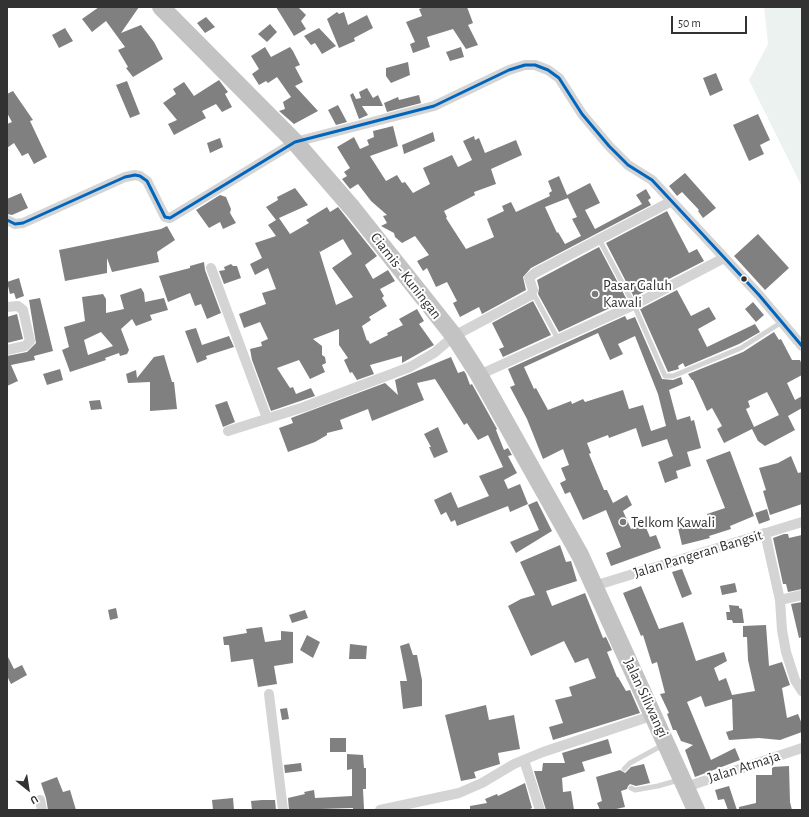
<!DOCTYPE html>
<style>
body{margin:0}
#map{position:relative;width:809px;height:817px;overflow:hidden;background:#fff;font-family:"Alegreya Sans",sans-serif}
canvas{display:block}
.frame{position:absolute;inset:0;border:8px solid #323232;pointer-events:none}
.north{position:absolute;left:8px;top:769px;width:40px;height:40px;-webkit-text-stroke:3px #fff;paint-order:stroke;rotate:150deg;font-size:11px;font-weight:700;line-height:16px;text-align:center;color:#323232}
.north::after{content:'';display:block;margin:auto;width:14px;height:18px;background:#323232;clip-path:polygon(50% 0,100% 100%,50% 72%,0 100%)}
.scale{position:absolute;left:671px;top:16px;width:76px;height:18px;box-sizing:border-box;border:2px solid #323232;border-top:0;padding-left:5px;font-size:12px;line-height:14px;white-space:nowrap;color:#323232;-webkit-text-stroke:3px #fff;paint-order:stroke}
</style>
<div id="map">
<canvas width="809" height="817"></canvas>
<div class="frame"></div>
<div class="north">U</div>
<div class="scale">50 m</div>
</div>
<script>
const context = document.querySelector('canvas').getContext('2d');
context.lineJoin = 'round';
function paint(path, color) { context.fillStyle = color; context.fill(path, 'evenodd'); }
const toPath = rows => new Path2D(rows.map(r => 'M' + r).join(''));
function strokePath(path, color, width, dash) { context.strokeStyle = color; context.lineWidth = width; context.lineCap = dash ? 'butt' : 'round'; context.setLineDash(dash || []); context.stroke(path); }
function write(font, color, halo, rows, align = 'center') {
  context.font = font + ' "Alegreya Sans",sans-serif'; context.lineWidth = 4; context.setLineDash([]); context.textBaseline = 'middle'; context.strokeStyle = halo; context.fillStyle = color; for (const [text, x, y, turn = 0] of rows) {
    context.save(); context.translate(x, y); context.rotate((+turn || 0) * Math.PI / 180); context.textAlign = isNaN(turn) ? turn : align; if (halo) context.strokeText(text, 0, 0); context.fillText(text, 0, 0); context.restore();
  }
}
const green = toPath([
 [764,7,802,7,802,187,749,80,768,44]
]);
const building = toPath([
 [99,7,139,7,121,33,141,25,154,42,163,59,133,77,126,68,128,67,118,50,125,47,106,21,92,32,82,19],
 [276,7,298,7,306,15,301,21,306,29,294,36],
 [425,7,467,7,473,23,468,25,478,45,466,49,453,29,427,37,430,47,413,53,410,44,415,42,406,22,422,16,419,9],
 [337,12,339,14,344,12,348,25,367,15,373,28,354,38,355,41,339,48,327,19],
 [206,17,215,27,205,33,197,23],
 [270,24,277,32,267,42,258,34],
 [65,28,73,41,59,48,52,35],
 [319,28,336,46,322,54,315,43,311,45,304,36],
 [265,47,271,57,290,47,293,51,300,65,295,67,303,82,295,86,318,111,294,124,279,111,285,109,283,102,291,97,277,77,268,83,266,81,259,85,252,74,259,69,251,56],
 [461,47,464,57,450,61,446,52],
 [408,62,410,75,391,83,386,76,386,68],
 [716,73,723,90,710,96,703,78],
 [219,80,228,92,225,94,232,107,222,112,216,104,202,111,206,118,174,135,168,124,177,120,163,103,176,94,173,89,184,82,194,96],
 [127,81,140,114,130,118,116,85],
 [367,88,373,98,378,95,383,106,362,106,368,115,359,119,350,95,353,93,356,99,361,98,359,92],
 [13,91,33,120,30,121,47,157,34,164,28,153,22,156,14,143,7,148,7,124,12,122,7,113,7,94],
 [419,95,421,103,387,112,384,103,398,97,399,100],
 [338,105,347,122,336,125,328,110],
 [758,114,770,140,760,145,764,154,749,161,733,125],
 [393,126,398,146,370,156,386,181,397,175,402,183,405,182,413,193,430,184,423,168,452,155,458,167,472,160,463,141,474,136,475,140,479,138,485,153,516,140,522,155,491,169,496,184,474,192,475,195,444,211,447,217,446,218,466,249,494,237,487,219,504,211,502,206,511,202,516,212,550,196,549,193,552,191,548,181,559,176,567,195,590,183,600,203,585,210,595,229,642,204,636,195,646,189,651,198,648,200,651,205,531,268,523,277,526,290,482,314,479,307,460,317,453,303,457,301,447,282,436,287,427,268,423,271,417,261,429,255,415,236,402,243,395,237,394,233,381,226,387,223,383,216,387,215,371,201,358,184,350,189,342,179,347,176,344,172,350,168,337,147,354,137,360,149,369,145,367,140,374,137,373,131],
 [567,196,577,217,572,219,581,236,565,244,558,232,557,233,545,207,568,198],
 [433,132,435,141,404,154,402,145],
 [220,138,223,147,210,153,207,143],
 [685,173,716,208,703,218,698,211,699,210,682,192,677,196,669,186],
 [295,188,308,205,279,218,290,234,309,223,306,220,327,207,330,212,338,207,377,256,365,265,373,279,388,270,395,281,380,289,384,296,382,298,387,306,369,317,371,320,362,326,367,341,368,340,370,344,388,335,387,333,403,325,399,319,417,309,424,321,419,324,434,345,402,363,402,356,370,365,374,374,357,380,352,372,350,373,344,360,348,358,339,345,339,329,313,339,322,346,322,355,325,357,326,363,322,365,325,372,310,379,299,360,277,368,290,388,293,387,296,394,311,388,315,396,271,411,252,360,250,349,262,346,261,342,268,339,260,322,244,328,239,314,266,304,262,293,276,289,268,268,255,275,250,264,262,258,255,243,276,236,268,225,276,220,266,207,278,200,277,197],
 [343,239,352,254,332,268,353,297,336,305,319,250,320,252],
 [21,193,28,208,12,215,7,214,7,199],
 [220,195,226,197,231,209,230,213,236,223,223,229,220,222,209,228,196,210],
 [667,211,689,253,697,249,704,261,634,297,606,243],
 [167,226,175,240,157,252,159,262,112,272,107,258,107,273,65,281,59,250,161,229],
 [758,234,789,268,765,290,734,256],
 [599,247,627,300,559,332,538,294,539,288,537,280],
 [204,262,205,270,221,313,207,319,201,304,195,306,190,293,168,302,159,276,190,268,190,266],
 [231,264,233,266,237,266,241,278,224,284,219,271,225,270,224,267],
 [19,278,24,296,16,299,14,293,10,294,7,282],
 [141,288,144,293,145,302,164,298,168,310,150,315,152,320,136,326,132,319,121,329,129,350,127,354,120,356,119,353,105,358,106,360,70,372,62,350,69,347,64,327,85,321,82,297,103,294,106,299,106,313,124,309,120,295],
 [101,332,113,346,88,355,84,340],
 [677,290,691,316,709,307,716,319,698,329,707,347,755,324,760,332,739,344,685,367,683,363,678,366,679,369,668,372,640,309],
 [40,298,53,351,34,356,35,360,11,365,18,381,7,386,7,356,27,352,36,343,29,300],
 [533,301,551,335,503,357,499,349,504,347,492,323],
 [753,302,764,315,756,322,745,309],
 [17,314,23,339,7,343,7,317],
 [625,316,627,320,635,317,662,379,673,380,681,377,683,384,669,390,677,420,690,416,691,421,694,420,701,448,687,452,691,466,676,471,678,478,665,483,658,462,673,456,667,439,642,447,636,428,609,438,608,435,587,443,591,453,589,454,604,490,607,490,613,503,627,495,632,505,623,511,631,529,644,523,650,537,656,535,661,548,611,566,606,553,621,547,606,510,583,520,570,492,565,494,560,483,566,480,561,468,569,465,563,449,543,459,527,419,510,387,515,385,508,369],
 [598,333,610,360,623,354,618,344,635,336,658,394,666,426,651,431,643,405,629,409,623,390,585,402,583,399,572,404,571,401,548,410,536,388,534,389,524,367],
 [196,328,202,345,229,336,234,347,206,356,207,359,197,363,185,331],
 [774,332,779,340,781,339,792,360,800,360,802,365,802,375,787,383,795,400,802,396,802,408,788,416,795,430,765,446,758,441,752,429,724,443,717,429,722,426,712,408,707,411,693,380,692,380,688,374,743,352],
 [767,392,779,415,754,427,746,409,750,407,748,401],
 [164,355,172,382,174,382,177,409,150,411,150,382,128,383,126,374,136,370,137,378,154,357],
 [451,357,458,373,464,371,466,374,470,385,472,384,497,429,496,430,504,450,508,448,512,455,508,456,517,473,504,480,508,489,520,484,528,504,510,512,508,506,457,526,455,520,451,522,446,512,441,515,434,500,451,492,458,508,489,496,479,476,503,467,488,435,478,440,467,423,464,425,435,379,417,383,424,400,372,421,368,409,340,420,343,429,327,433,327,435,315,442,288,452,279,428,293,423,291,418,385,383,398,395,395,380],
 [60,369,63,380,47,385,43,374],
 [100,400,102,409,91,410,89,401],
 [227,401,235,422,223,427,215,405],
 [438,427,448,452,434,458,429,447,431,447,424,434],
 [730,451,754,516,730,526,731,529,709,536,710,538,682,545,678,528,709,520,707,514,725,508,706,460],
 [791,456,798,473,802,472,802,504,770,515,763,491,766,490,759,468,778,463],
 [537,501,552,531,516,553,510,542,539,530,528,505],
 [767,509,770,520,759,524,755,513],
 [784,534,788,534,789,538,802,535,802,589,788,592,786,584,783,584,773,538],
 [560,545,566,562,571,561,577,581,546,591,552,606,585,593,603,638,606,637,612,650,607,652,617,677,618,677,626,691,630,690,640,713,553,740,549,727,563,723,555,700,572,696,569,687,596,678,588,658,575,663,564,641,531,656,508,606,521,599,535,595,520,562],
 [682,569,692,594,682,598,672,572],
 [735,583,737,592,722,595,720,586],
 [641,586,659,629,683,622,696,661,724,652,727,661,714,668,719,681,726,678,732,695,755,691,748,660,747,637,743,637,743,626,766,625,769,666,782,662,790,685,782,688,787,718,798,714,802,724,802,732,780,740,759,738,729,740,726,732,733,730,732,699,705,707,701,696,687,702,711,760,735,748,740,760,695,777,685,750,693,745,681,741,676,730,673,730,667,714,669,713,660,694,665,693,657,662,652,664,643,635,641,636,623,593],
 [802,602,802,637,799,638,791,604],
 [729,605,739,606,739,608,742,609,744,623,733,623,732,620,727,620,726,612,730,612],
 [116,608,118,618,110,620,108,610],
 [305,610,308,618,292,623,289,615],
 [262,627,265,642,281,640,281,631,293,632,293,663,274,666,277,684,258,687,253,659,231,662,229,645,224,645,223,637,247,633,246,629],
 [307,635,320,642,313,658,300,650],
 [409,643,413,655,417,655,422,680,422,706,403,709,400,681,407,681,400,646],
 [350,644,367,646,366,659,349,659],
 [7,655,14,669,22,665,27,675,11,684,7,676],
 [486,705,489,720,514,715,520,749,498,753,500,764,474,772,476,778,461,781,445,715],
 [287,708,289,719,282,720,280,709],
 [330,738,346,738,346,752,330,752],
 [608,739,612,753,582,762,585,771,562,778,563,792,571,791,574,810,546,810,534,771,542,771,543,763,565,763,562,753],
 [347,754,363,755,364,768,366,768,366,789,363,789,364,809,353,810,353,808,289,810,288,798,305,794,304,792,314,790,315,798,352,796,352,769,347,770],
 [301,763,302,771,285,773,284,765],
 [644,764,650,783,636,786,630,784,628,786,627,789,621,791,625,807,612,810,600,810,597,803,602,801,596,777,620,770,625,773,631,767],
 [789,766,790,802,792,810,739,810,739,807,756,803,756,775,772,775,772,767],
 [57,777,63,792,70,790,76,810,48,810,46,798,41,783],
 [525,783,532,808,528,810,470,810,470,806,487,803,485,799,497,794,498,796],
 [729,786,737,810,728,810,724,799,718,800,715,790],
 [233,798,234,810,213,810,212,800],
 [262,800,275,800,276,810,252,810,251,801]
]);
const lane = toPath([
 [599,239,634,305,665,376,673,376,741,348,782,322],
 [533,293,558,339],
 [624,769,630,763,663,745],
 [631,788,635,790,658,786,679,780]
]);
const street = toPath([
 [7,220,15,224,23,223,125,177,135,175,140,176,147,181,165,217,170,218,295,142,434,106,509,70,525,65,535,65,548,70,559,78,582,114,609,146,628,165,652,180,759,295,802,346],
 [211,268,267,418],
 [7,307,18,306,23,310,30,341,25,346,7,350],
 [479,375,634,305,724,258],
 [228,431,304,407,410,367,434,353,454,336,531,295,533,290,529,278,535,273,670,202],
 [765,533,780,600,782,630,786,652,795,680,802,691],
 [594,586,802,522],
 [780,600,802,595],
 [269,694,283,810],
 [524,760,540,810],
 [686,787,802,748],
 [40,800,42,810],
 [380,810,459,793,482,783,514,764,543,752,654,715]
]);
const highway = toPath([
 [161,7,295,142,353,209,454,336,479,375,580,555,696,810]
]);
const bus1 = toPath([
 [7,220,15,224,23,223,125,177,135,175,140,176,147,181,165,217,170,218,295,142,434,106,509,70,525,65,535,65,548,70,559,78,582,114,609,146,628,165,652,180,759,295,802,346]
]);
const markers = [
 [744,279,3.5,"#323232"],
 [595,294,4,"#7a7a7a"],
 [623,522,4,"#7a7a7a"]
];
const streetNames = [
 ["Ciamis - Kuningan",406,276,52],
 ["Jalan Pangeran Bangsit",698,554,-17],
 ["Jalan Siliwangi",646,698,65],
 ["Jalan Atmaja",744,767,-18]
];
const poiNames = [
 ["Pasar Galuh",603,285],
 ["Kawali",603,302],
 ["Telkom Kawali",631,522]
];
paint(green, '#ecf2f0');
paint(building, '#808080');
strokePath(lane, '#d4d4d4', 5);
strokePath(street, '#d4d4d4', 10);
strokePath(highway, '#c3c3c3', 18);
strokePath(bus1, '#0065bd', 3);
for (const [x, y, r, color] of markers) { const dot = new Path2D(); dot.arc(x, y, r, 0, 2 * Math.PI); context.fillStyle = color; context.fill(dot); strokePath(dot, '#fff', 1.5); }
write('15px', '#323232', '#fff', streetNames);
write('15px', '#323232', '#fff', poiNames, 'left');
</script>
